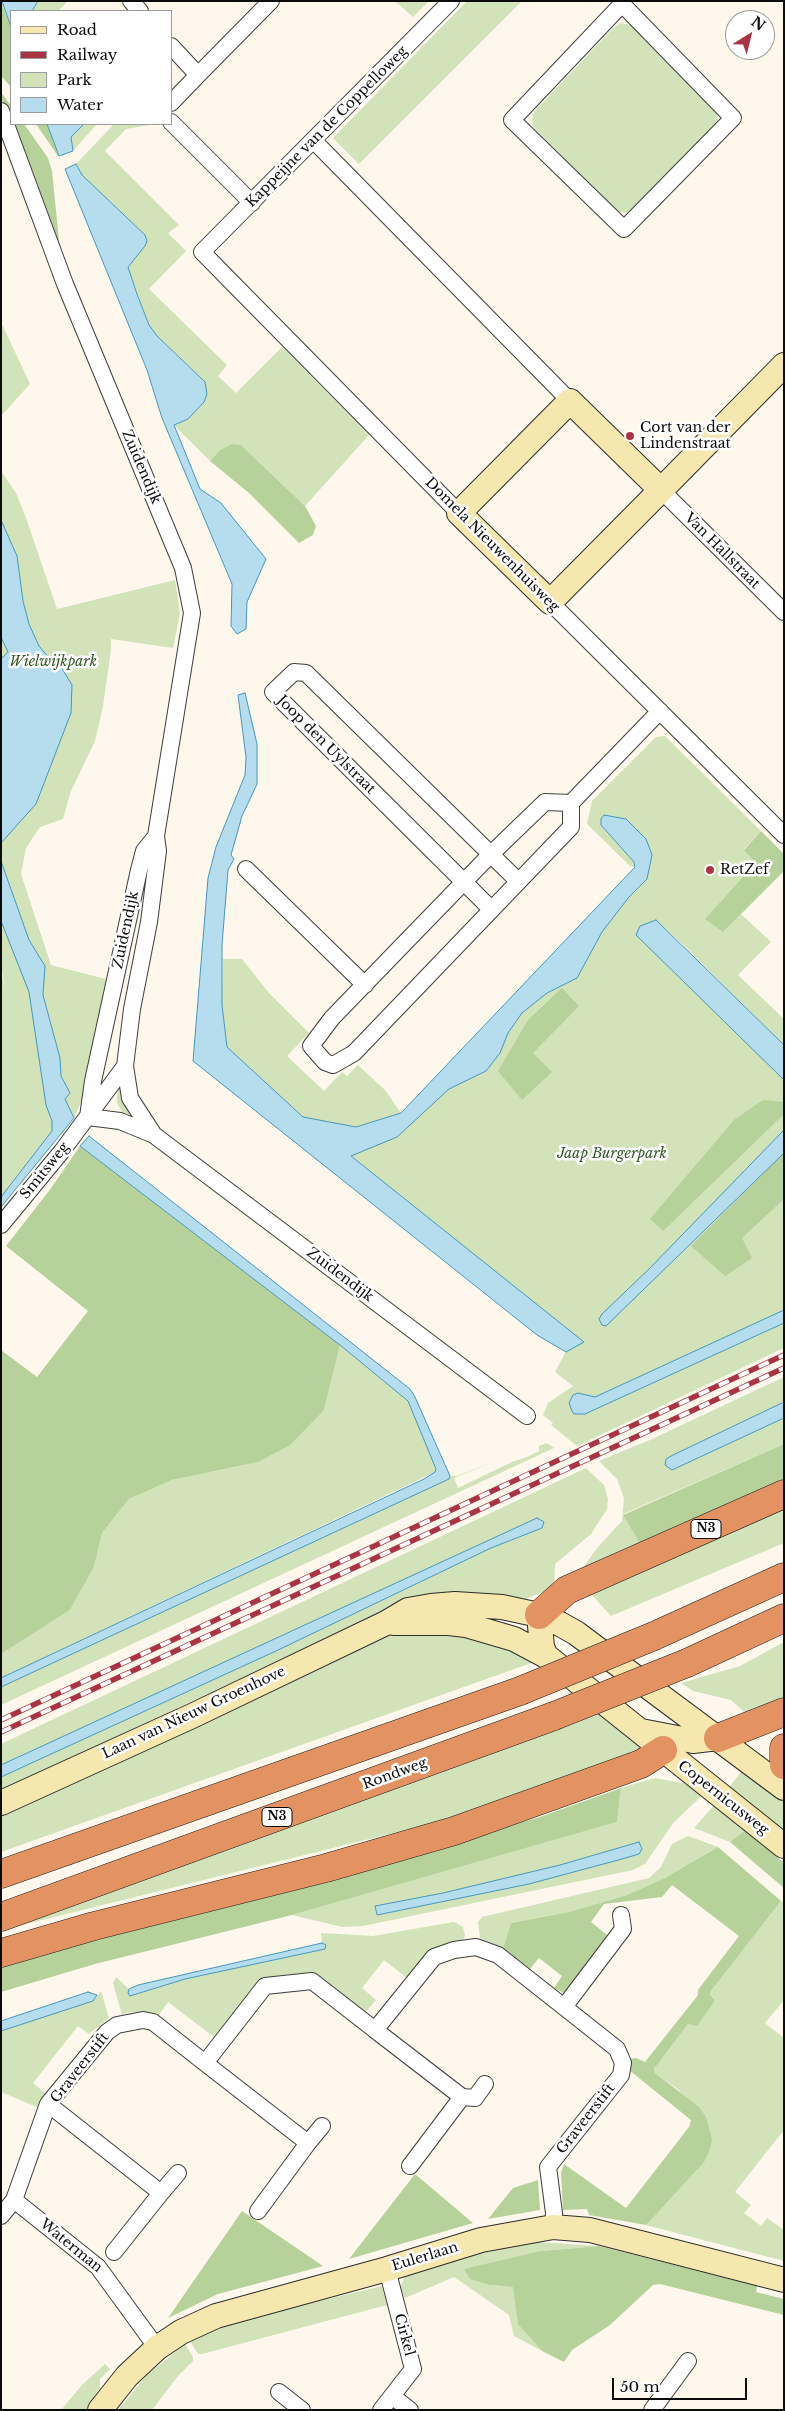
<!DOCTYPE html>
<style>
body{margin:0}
#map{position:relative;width:785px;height:2411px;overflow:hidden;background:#fdf8eb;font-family:"Libre Baskerville",serif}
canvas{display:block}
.frame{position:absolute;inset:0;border:2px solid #0b0b0b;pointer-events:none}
.legend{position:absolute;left:10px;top:10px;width:162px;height:115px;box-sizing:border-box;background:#fff;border:1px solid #9d9d9d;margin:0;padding:6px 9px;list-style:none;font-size:15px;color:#0b0b0b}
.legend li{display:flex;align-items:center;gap:10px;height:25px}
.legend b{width:25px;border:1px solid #9d9d9d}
.north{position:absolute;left:725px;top:10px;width:50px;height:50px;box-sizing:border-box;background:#fff;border:1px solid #9d9d9d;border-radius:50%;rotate:36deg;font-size:14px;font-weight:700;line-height:20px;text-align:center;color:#0b0b0b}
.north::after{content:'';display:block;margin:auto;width:18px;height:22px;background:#aa3443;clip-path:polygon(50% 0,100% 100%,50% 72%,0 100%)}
.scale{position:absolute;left:612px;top:2378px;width:135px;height:22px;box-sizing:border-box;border:2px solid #0b0b0b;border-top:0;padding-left:6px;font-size:15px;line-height:18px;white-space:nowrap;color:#0b0b0b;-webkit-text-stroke:4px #fff;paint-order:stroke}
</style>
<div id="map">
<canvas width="785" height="2411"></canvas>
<div class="frame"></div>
<ul class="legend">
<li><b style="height:6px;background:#f5e7ad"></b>Road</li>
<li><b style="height:6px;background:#aa3443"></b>Railway</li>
<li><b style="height:14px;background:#d2e2b9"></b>Park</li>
<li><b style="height:14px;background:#b5ddee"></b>Water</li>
</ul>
<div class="north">N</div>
<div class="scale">50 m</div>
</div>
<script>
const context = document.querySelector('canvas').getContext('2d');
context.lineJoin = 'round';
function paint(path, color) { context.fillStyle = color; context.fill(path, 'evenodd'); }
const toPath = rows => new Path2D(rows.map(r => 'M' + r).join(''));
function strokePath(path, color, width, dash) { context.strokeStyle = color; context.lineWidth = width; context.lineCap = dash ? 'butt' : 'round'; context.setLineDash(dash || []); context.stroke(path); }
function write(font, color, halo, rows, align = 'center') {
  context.font = font + ' "Libre Baskerville",serif'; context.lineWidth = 5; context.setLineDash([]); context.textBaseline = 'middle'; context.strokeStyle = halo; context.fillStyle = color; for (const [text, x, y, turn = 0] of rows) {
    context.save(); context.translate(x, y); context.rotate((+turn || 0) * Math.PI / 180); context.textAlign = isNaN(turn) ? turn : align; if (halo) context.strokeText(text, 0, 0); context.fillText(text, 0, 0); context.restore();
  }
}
const green = toPath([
 [38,1,68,1,58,11,32,11],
 [395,1,429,1,413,17],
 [467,1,522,1,359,164,333,138],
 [621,23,631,25,716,110,718,119,715,126,634,209,625,213,617,211,533,127,532,119,534,112,613,28],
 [84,124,97,124,73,151,71,137],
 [114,124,149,125,126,129,105,151,179,225,168,233,186,251,149,289,227,365,218,376,236,393,282,347,369,435,305,506,241,445,219,451,210,461,174,425,188,419,205,382,157,336,149,325,128,267,145,246,145,235,82,175,76,164],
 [1,322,30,384,1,416],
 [1,471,16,493,25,515,57,609,175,580,180,613,173,648,111,639,111,650,103,706,95,741,71,791,63,819,40,827,26,848,21,874,51,965,106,979,85,1093,74,1118,65,1099,70,1093,61,1076,60,1058,43,995,44,966,29,941,57,1135,44,1154,39,1148,1,1197,1,972,6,990,1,967],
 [665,736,761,831,744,849,757,862,723,932,741,914,771,942,738,975,784,1019,784,1045,663,925,784,1059,784,1310,595,1397,585,1414,784,1323,784,1348,577,1446,551,1425,553,1423,543,1415,548,1403,573,1386,555,1372,571,1342,333,1148,398,1123,624,903,629,897,646,839,626,819,604,816,601,825,634,862,635,867,630,866,587,824,592,801,656,737],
 [223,959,242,959,269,993,309,1033,287,1056,324,1091,342,1072,347,1076,358,1065,385,1090,401,1113,356,1127,303,1117,227,1048,222,1005],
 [120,1086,135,1119,124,1115,117,1103,117,1088],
 [340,1345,408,1401,435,1464,435,1472,1,1678,1,1654,70,1610,94,1567,102,1533,129,1499,172,1480,258,1462,324,1410],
 [784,1377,784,1402,673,1455,672,1470,784,1418,784,1444,623,1514,644,1550,580,1572,597,1548,622,1521,624,1498,617,1479,599,1461,650,1440],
 [547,1443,554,1448,1,1705,1,1687,449,1479,450,1476,457,1476,495,1461,454,1478,458,1488,512,1462,527,1457,539,1451,539,1446],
 [586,1468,604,1485,608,1499,607,1509,591,1534,555,1564,554,1588,515,1603,394,1606,1,1791,1,1777,276,1651,491,1548,542,1528,544,1522,537,1518,1,1765,1,1744],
 [784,1509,784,1543,611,1616,591,1594],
 [421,1630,496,1639,534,1662,1,1852,1,1814,400,1631],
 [784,1642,784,1704,750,1717,731,1700,693,1691,681,1683,740,1666],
 [598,1707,651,1748,442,1821,18,1926,12,1920],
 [743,1769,784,1795,784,1837,728,1789],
 [655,1778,693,1785,706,1792,674,1822,645,1864,633,1870,363,1926,342,1927,292,1915,617,1822,621,1788],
 [639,1842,642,1849,639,1854,622,1859,529,1884,376,1915,375,1906,443,1893,560,1865],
 [717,1802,749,1827,730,1842,694,1828],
 [688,1836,718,1847,663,1879,627,1895,569,1912,511,1923,503,1948,480,1938,478,1922,482,1917,649,1878,661,1867,672,1844],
 [781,1901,784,1903,784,2000,765,2023,784,2038,784,2130,735,2192,751,2205,744,2213,761,2226,767,2218,784,2230,784,2261,646,2225,710,2149,680,2091,655,2073,654,2069,688,2024,697,2025,715,2001,710,1993,711,1991],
 [454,1922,463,1927,465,1936,461,1943,407,1978,384,1960,362,1988,376,2000,365,2013,321,1979,306,1973,284,1975,258,1983,214,2037,168,2002,158,2016,147,2012,129,2012,122,2015,113,1983,116,1977,129,1989,131,1996,185,1979,325,1949,326,1945,322,1943,321,1933,373,1936],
 [101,1991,109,2018,89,2034,78,2026,33,2083,46,2094,39,2108,1,2092,1,2031,93,2001],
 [536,2242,599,2246,541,2251,490,2285,514,2287,518,2323,542,2351,514,2336,509,2315,454,2277,405,2298,400,2287,406,2275,506,2246],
 [382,2286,387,2305,202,2354,198,2354,190,2341,237,2321],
 [185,2344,193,2357,193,2361,178,2376,152,2410,118,2410,147,2375],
 [105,2364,110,2369,100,2379,100,2387,86,2410,61,2410,82,2385]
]);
const forest = toPath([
 [1,1,11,27,11,87,1,76],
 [1,92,11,106,11,124,24,124,48,158,52,171,61,260,1,97],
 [36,124,47,124,59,156,58,156],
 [232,444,241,445,305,506,316,526,313,535,299,543,249,493,210,461,219,451],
 [761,831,784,854,784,871,723,932,705,919,756,863,744,850],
 [562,988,579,1006,533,1053,552,1072,522,1100,498,1071,528,1020],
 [763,1100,784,1102,784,1114,663,1231,650,1219,734,1120],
 [80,1146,340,1345,324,1410,290,1445,258,1462,172,1480,129,1499,102,1533,94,1567,70,1610,1,1654,1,1350,37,1377,88,1311,6,1246,49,1191],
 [784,1153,784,1199,742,1238,752,1258,725,1276,691,1246],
 [784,1444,784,1485,644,1550,623,1515],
 [621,1788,617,1822,292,1915,95,1964,1,1992,1,1961,473,1836,540,1817],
 [749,1827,771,1846,772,1853,784,1863,784,1888,730,1842],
 [718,1847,781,1901,711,1991,710,1994,715,2001,697,2026,688,2024,654,2069,655,2073,699,2107,706,2117,712,2139,710,2149,704,2162,646,2225,589,2215,587,2209,563,2210,561,2173,564,2164,626,2208,689,2127,691,2120,629,2070,630,2059,636,2058,645,2062,698,1995,698,1990,739,1936,672,1885,662,1897,604,1904,591,1922,607,1935,608,1940,564,1993,554,1988,562,1976,539,1958,530,1969,503,1948,511,1923,569,1912,627,1895,663,1879],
 [415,2174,473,2223,349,2259],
 [538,2180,540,2210,488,2219,513,2188],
 [242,2211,323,2266,218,2294,168,2318],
 [599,2246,757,2286,756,2292,784,2299,784,2315,660,2284,653,2285,610,2325,572,2350,564,2362,542,2351,518,2324,513,2287,490,2285,470,2279,464,2269,541,2251]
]);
const water = toPath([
 [2,1,38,1,32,11,11,11,11,27,2,1],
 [47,124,84,124,71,137,73,151,59,156,47,124],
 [76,164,82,175,145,235,147,241,145,246,128,267,137,294,149,325,157,336,205,382,207,394,204,402,188,419,174,425,200,489,221,503,266,559,247,602,246,629,237,634,231,626,232,584,162,418,147,370,65,169,76,164],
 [1,520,17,556,23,601,29,624,39,646,50,659,60,665,72,685,71,713,36,804,1,843,1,659,8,652,1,637,1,520],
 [245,693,257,744,257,784,242,816,231,855,234,859,228,870,222,945,222,1005,227,1047,303,1117,356,1127,401,1113,635,867,634,862,601,825,601,819,604,815,626,819,646,839,652,855,647,879,629,897,602,932,577,978,547,993,522,1013,508,1033,500,1053,486,1071,449,1089,397,1137,351,1156,584,1342,566,1352,537,1335,193,1061,208,878,216,847,245,775,246,757,238,695,245,693],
 [1,861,29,940,45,966,43,995,60,1058,61,1076,70,1093,65,1099,74,1118,1,1207,1,1197,52,1131,52,1121,46,1105,29,992,1,921,1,861],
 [656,920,784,1045,784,1080,636,935,640,926,656,920],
 [784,1130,784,1153,606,1326,602,1325,599,1319,602,1314,649,1269,784,1130],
 [89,1136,410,1389,415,1397,450,1476,449,1479,1,1687,1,1678,424,1479,435,1472,436,1469,408,1401,340,1345,80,1146,89,1136],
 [784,1310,784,1323,585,1414,574,1414,572,1411,569,1403,573,1395,578,1393,595,1397,784,1310],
 [784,1402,784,1418,672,1470,665,1465,666,1459,673,1455,784,1402],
 [537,1518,544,1522,542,1528,491,1548,276,1651,1,1777,1,1765,537,1518],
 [639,1842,642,1849,639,1854,622,1859,529,1884,377,1915,375,1906,443,1893,560,1865,639,1842],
 [322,1943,326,1945,325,1949,185,1979,130,1996,128,1993,129,1989,138,1985,322,1943],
 [88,1992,97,1995,93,2001,1,2031,1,2021,88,1992]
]);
const street = toPath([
 [131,1,140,11],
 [451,1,202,252,459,513],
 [622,4,733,118,624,229,512,120,622,4],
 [171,46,198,75,171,103],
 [198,75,271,1],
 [1,111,65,284,183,568,192,613,156,836,158,851,149,922,132,1009,125,1066,130,1098,154,1135],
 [171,122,252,203],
 [314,141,570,401],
 [661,490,784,612],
 [550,602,784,835],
 [571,803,545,802,490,855,332,1018,311,1046,325,1062,333,1065,354,1053,571,827,571,803,660,711],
 [246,869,365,985],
 [491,909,273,692,294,672,306,673,518,881],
 [88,1117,120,1121,154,1135,527,1416],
 [88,1117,93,1081,139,870,144,851,156,836],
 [1,1225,62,1151,125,1066],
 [564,2007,623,1929,621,1915],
 [375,2030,462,2097,410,2166],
 [205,2063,308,2143,258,2211],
 [462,2097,475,2098,485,2084],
 [308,2143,322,2126],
 [161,2193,178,2173],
 [14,2200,48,2104],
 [1,2216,14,2200,98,2267,157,2348],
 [114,2252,161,2193,48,2104,107,2032,117,2025,143,2020,153,2022,205,2063,265,1986,312,1981,375,2030,434,1957,454,1950,476,1947,498,1955,564,2007,617,2049,623,2063,621,2075,548,2167,554,2213,553,2227],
 [279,2392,302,2410],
 [392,2396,410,2410],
 [381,2410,413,2369,387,2269],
 [652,2410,688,2361]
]);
const secondary = toPath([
 [661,490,570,401,459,513,550,602,661,490,784,365],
 [539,1615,542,1647,546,1656,784,1846],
 [394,1623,449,1623,466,1625,514,1639,546,1656],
 [641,1731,693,1741,718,1738],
 [1,1803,192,1716,386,1623,408,1610,431,1606,455,1604,502,1607,539,1615,560,1624,576,1633,784,1788],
 [100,2410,127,2376,157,2348,181,2332,216,2316,387,2269,481,2240,553,2227,590,2230,784,2280]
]);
const highway = toPath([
 [539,1615,567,1590,784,1494],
 [654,1636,784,1577],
 [687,1663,784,1618],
 [718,1738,784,1712],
 [784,1748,784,1765],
 [1,1874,520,1691],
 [1,1917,554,1716],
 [1,1953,94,1926,326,1868,454,1831,641,1764,663,1750]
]);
const rail = toPath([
 [1,1720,784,1355],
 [1,1732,784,1368]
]);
const highwayBridge = toPath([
 [520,1691,654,1636],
 [554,1716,687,1663]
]);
const markers = [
 [630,436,5,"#aa3443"],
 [710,870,5,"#aa3443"]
];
const shields = [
 [706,1529,30],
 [277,1817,30]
];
const shieldNames = [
 ["N3",706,1529],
 ["N3",277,1817]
];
const streetNames = [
 ["Kappeijne van de Coppelloweg",327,127,-45],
 ["Zuidendijk",141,467,67],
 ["Domela Nieuwenhuisweg",492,545,45],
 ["Van Hallstraat",722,551,45],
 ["Joop den Uylstraat",326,745,45],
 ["Zuidendijk",126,930,-78],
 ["Smitsweg",45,1171,-51],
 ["Zuidendijk",340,1275,37],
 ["Laan van Nieuw Groenhove",194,1713,-25],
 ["Rondweg",395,1774,-20],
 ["Copernicusweg",723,1798,38],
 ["Graveerstift",80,2068,-52],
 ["Graveerstift",586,2119,-52],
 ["Waterman",71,2246,39],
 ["Eulerlaan",425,2257,-17],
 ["Cirkel",404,2335,75]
];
const poiNames = [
 ["Cort van der",640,428],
 ["Lindenstraat",640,444],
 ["RetZef",720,870]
];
const parkNames = [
 ["Wielwijkpark",53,662],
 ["Jaap Burgerpark",612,1154]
];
paint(green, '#d2e2b9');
paint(forest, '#b7d19a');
paint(water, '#b5ddee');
strokePath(water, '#4597bc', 1);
strokePath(street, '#3e3e3e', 18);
strokePath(secondary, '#2d2d2d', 26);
strokePath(highway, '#1c1c1c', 29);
strokePath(street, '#fff', 16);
strokePath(secondary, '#f5e7ad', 24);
strokePath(highway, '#e39262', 28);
strokePath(rail, '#aa3443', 5.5);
strokePath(rail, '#fff', 4, [11]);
strokePath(highwayBridge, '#1c1c1c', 29, []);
strokePath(highwayBridge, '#e39262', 28);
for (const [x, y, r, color] of markers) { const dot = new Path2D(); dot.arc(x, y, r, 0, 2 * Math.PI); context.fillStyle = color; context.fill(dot); strokePath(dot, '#fff', 2); }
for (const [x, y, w] of shields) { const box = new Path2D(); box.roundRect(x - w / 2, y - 9.5, w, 19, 4); context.fillStyle = '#fff'; context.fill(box); strokePath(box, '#0b0b0b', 1); }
write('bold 12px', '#0b0b0b', null, shieldNames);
write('14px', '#0b0b0b', '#fff', streetNames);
write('14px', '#0b0b0b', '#fff', poiNames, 'left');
write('italic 14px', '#335a23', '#fff', parkNames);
</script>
